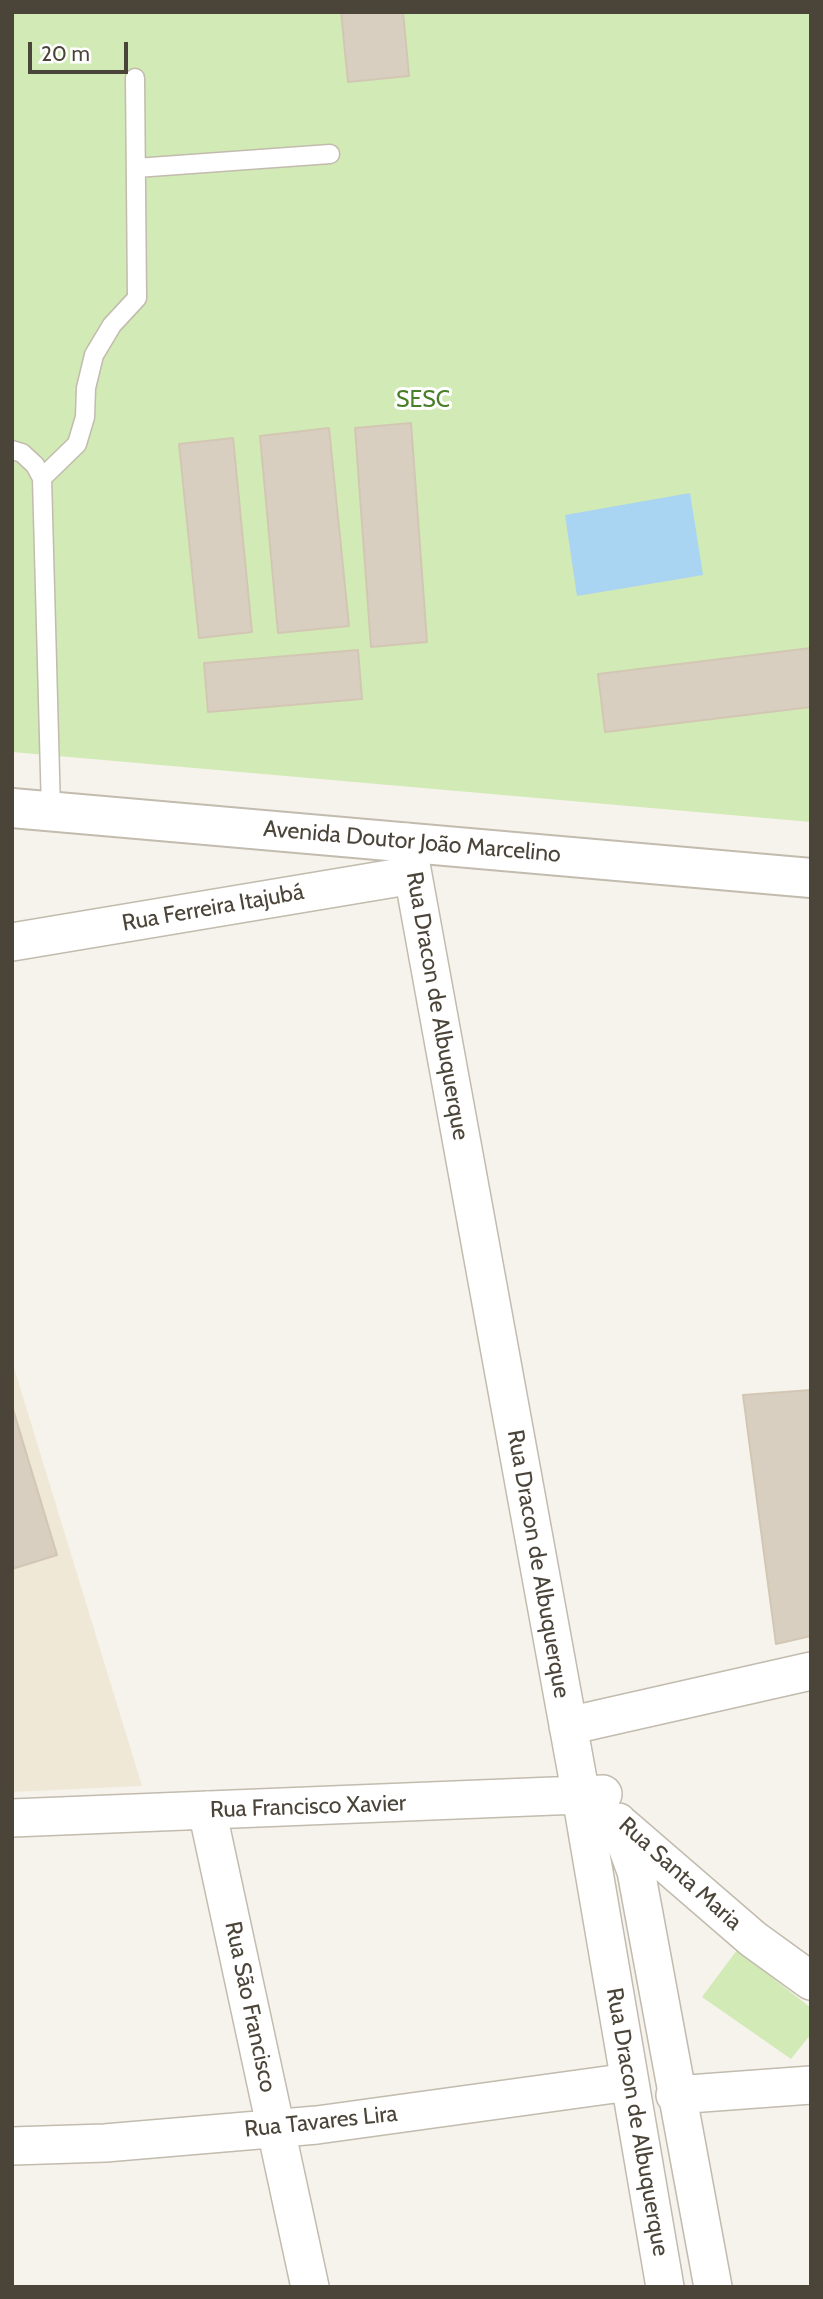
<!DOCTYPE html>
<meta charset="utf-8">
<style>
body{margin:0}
#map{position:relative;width:823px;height:2299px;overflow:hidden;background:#f6f3ec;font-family:Cabin,sans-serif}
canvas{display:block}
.frame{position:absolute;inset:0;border:14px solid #4b4439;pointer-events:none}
.scale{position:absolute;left:28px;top:42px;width:100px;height:32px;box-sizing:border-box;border:4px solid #4b4439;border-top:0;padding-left:9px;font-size:21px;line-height:24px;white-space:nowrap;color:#4b4439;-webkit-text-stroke:5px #fff;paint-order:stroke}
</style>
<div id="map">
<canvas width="823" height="2299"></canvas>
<div class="frame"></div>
<div class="scale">20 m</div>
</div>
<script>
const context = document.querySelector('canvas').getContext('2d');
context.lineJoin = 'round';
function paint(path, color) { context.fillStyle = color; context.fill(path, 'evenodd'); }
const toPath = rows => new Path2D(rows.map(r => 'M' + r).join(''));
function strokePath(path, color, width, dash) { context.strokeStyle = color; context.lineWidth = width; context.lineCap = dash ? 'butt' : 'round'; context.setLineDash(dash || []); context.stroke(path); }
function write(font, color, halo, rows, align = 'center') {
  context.font = font + ' Cabin,sans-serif'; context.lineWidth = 6; context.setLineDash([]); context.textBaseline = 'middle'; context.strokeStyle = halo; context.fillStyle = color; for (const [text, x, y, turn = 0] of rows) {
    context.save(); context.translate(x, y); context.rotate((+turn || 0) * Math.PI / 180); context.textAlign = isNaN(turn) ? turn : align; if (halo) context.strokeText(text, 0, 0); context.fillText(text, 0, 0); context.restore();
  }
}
const education = toPath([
 [12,1361,142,1786,12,1792]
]);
const green = toPath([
 [12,12,811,12,811,822,12,752],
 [737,1950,811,2008,811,2034,791,2059,702,1997]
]);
const water = toPath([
 [690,493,703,575,577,596,565,515]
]);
const building = toPath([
 [341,12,403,12,409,76,348,82,341,12],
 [411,423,427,642,371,647,355,428,411,423],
 [329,428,349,626,278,633,260,436,329,428],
 [233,438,252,632,199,638,179,444,233,438],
 [811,648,811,707,605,732,598,674,811,648],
 [358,650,362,699,208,712,204,663,358,650],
 [811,1390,811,1636,776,1644,743,1395,811,1390],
 [12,1406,57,1555,12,1569,12,1406]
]);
const service = toPath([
 [136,168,330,154],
 [12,450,22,453,35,465,42,478,51,811],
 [42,478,77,444,85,417,86,388,94,355,112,325,137,298,135,78]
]);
const minor = toPath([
 [407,842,581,1796,665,2287],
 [12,942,413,875],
 [568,1726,811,1671],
 [207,1810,310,2287],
 [12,1818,603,1794],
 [618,1822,636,1871,713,2287],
 [621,1825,753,1939,811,1981],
 [675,2095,811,2085],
 [12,2146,105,2143,317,2125,629,2082]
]);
const tertiary = toPath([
 [12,808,811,878]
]);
const parkNames = [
 ["SESC",423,400]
];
const streetNames = [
 ["Avenida Doutor João Marcelino",412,842,5],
 ["Rua Ferreira Itajubá",213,908,-10],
 ["Rua Dracon de Albuquerque",437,1006,80],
 ["Rua Dracon de Albuquerque",538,1564,80],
 ["Rua Francisco Xavier",308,1807,-2],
 ["Rua Santa Maria",680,1874,42],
 ["Rua São Francisco",250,2007,78],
 ["Rua Tavares Lira",321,2122,-6],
 ["Rua Dracon de Albuquerque",637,2122,80]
];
paint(education, '#efe8d6');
paint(green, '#d2eab5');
paint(water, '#a9d4f2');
paint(building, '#d8cfc1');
strokePath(building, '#d3c7b4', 2);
strokePath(service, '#c2bbae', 21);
strokePath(minor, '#c2bbae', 40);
strokePath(tertiary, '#c2bbae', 42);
strokePath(service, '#fff', 18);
strokePath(minor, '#fff', 37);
strokePath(tertiary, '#fff', 38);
write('23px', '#4a7f2a', '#fff', parkNames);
write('23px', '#4b4439', '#fff', streetNames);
</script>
